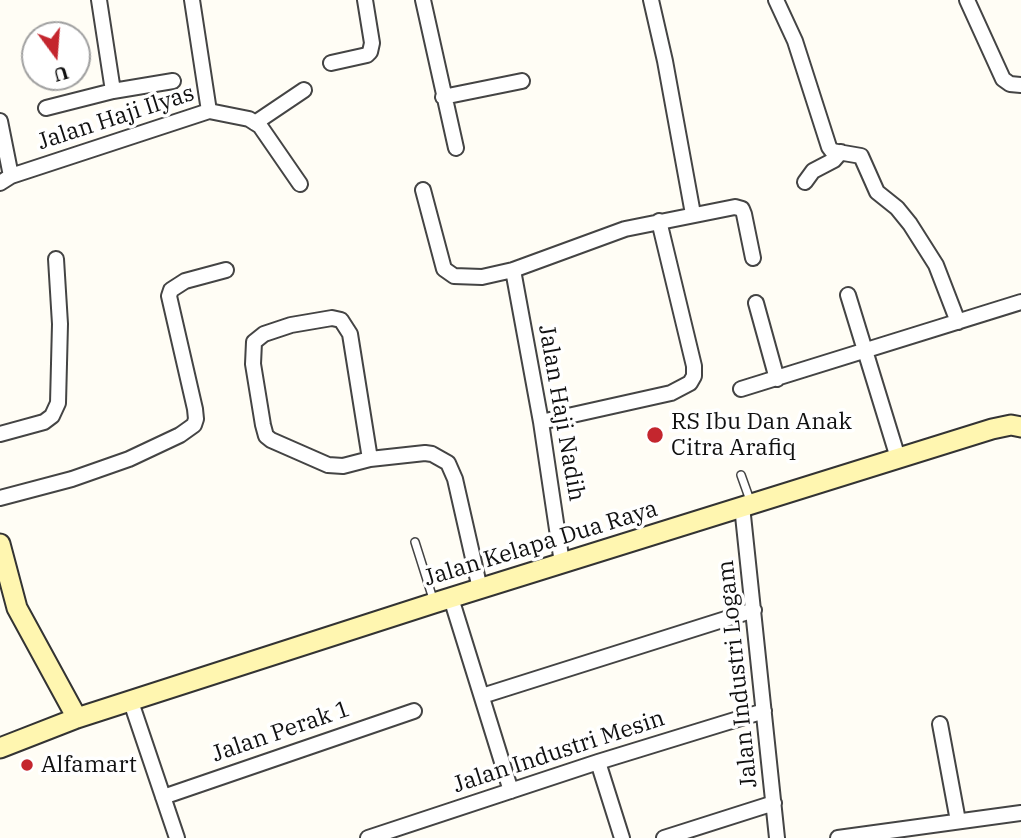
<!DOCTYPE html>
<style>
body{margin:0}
#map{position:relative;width:1021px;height:838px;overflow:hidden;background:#fffdf5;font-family:"IBM Plex Serif",serif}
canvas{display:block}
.north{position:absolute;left:21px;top:21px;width:70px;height:70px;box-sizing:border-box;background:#fff;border:2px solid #a0a0a0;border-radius:50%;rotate:164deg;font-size:19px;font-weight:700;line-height:28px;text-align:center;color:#111}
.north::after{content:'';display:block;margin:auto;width:24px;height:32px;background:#c4262e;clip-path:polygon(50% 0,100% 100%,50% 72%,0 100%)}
</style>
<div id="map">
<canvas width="1021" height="838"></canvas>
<div class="north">U</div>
</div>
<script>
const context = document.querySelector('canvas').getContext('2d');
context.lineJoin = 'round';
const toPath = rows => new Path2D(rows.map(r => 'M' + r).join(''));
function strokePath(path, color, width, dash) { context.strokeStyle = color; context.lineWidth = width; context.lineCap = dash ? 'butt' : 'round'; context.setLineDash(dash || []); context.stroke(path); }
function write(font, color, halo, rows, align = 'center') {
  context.font = font + ' "IBM Plex Serif",serif'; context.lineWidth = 7; context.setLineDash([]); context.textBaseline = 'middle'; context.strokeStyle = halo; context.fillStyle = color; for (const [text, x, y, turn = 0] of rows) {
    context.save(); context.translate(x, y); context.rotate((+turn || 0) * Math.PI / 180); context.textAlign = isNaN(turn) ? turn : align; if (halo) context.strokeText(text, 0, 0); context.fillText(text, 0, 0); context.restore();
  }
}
const lane = toPath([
 [741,475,751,503],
 [415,542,434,602]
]);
const street = toPath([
 [99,0,113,91],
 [192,0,209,111],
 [423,0,456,148],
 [651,0,665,61,693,214],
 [776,0,795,41,829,147,832,151,861,156,877,192,897,208,910,224,936,265,958,322],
 [967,0,1003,79,1010,84,1021,85],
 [331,63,367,55,370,52,372,43,365,0],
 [443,97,522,81],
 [46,108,113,91,173,81],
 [0,121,11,176],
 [255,123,304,90],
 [805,182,813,171,834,160,841,152],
 [0,183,11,176,209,111,249,119,260,126,300,184],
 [423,190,444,269,454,276,482,277,513,270,625,229,735,207,742,209,744,214,753,258],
 [513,270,541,422,562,563],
 [848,295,898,458],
 [756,303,777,379],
 [741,389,1021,302],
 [541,422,671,393,690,383,694,376,694,366,659,221],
 [0,434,44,422,52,416,58,403,60,324,56,259],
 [370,459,350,334,341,320,332,318,291,325,264,334,254,342,253,364,263,425,266,436,271,440,328,465,343,466,370,459,425,453,432,454,448,463,455,479,480,589],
 [0,498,72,479,129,459,180,435,194,425,196,419,195,409,169,296,171,290,185,281,226,270],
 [742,506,777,838],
 [451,598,511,791],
 [482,696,754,610],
 [131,702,177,838],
 [940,724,958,821],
 [598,762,622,838],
 [163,797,414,711],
 [368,838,598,762,764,711],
 [664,838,774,803],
 [838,838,1021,813]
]);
const secondary = toPath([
 [0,544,17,608,77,718],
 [0,748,77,718,434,603,992,429,1011,425,1021,427]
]);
const markers = [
 [655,435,9,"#c4262e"],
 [27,765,7,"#c4262e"]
];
const streetNames = [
 ["Jalan Haji Ilyas",116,118,-18],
 ["Jalan Haji Nadih",561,413,80],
 ["Jalan Kelapa Dua Raya",541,544,-17],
 ["Jalan Industri Logam",738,674,-96],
 ["Jalan Perak 1",281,732,-19],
 ["Jalan Industri Mesin",559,752,-18]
];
const poiNames = [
 ["RS Ibu Dan Anak",671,422],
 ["Citra Arafiq",671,448],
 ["Alfamart",41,765]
];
strokePath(lane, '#444', 10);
strokePath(street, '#444', 18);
strokePath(secondary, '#333', 23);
strokePath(lane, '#fff', 7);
strokePath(street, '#fff', 14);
strokePath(secondary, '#fff6b0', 19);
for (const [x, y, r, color] of markers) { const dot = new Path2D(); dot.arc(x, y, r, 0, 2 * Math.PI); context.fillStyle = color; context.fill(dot); strokePath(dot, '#fff', 2.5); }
write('23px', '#111', '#fff', streetNames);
write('23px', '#111', '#fff', poiNames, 'left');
</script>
